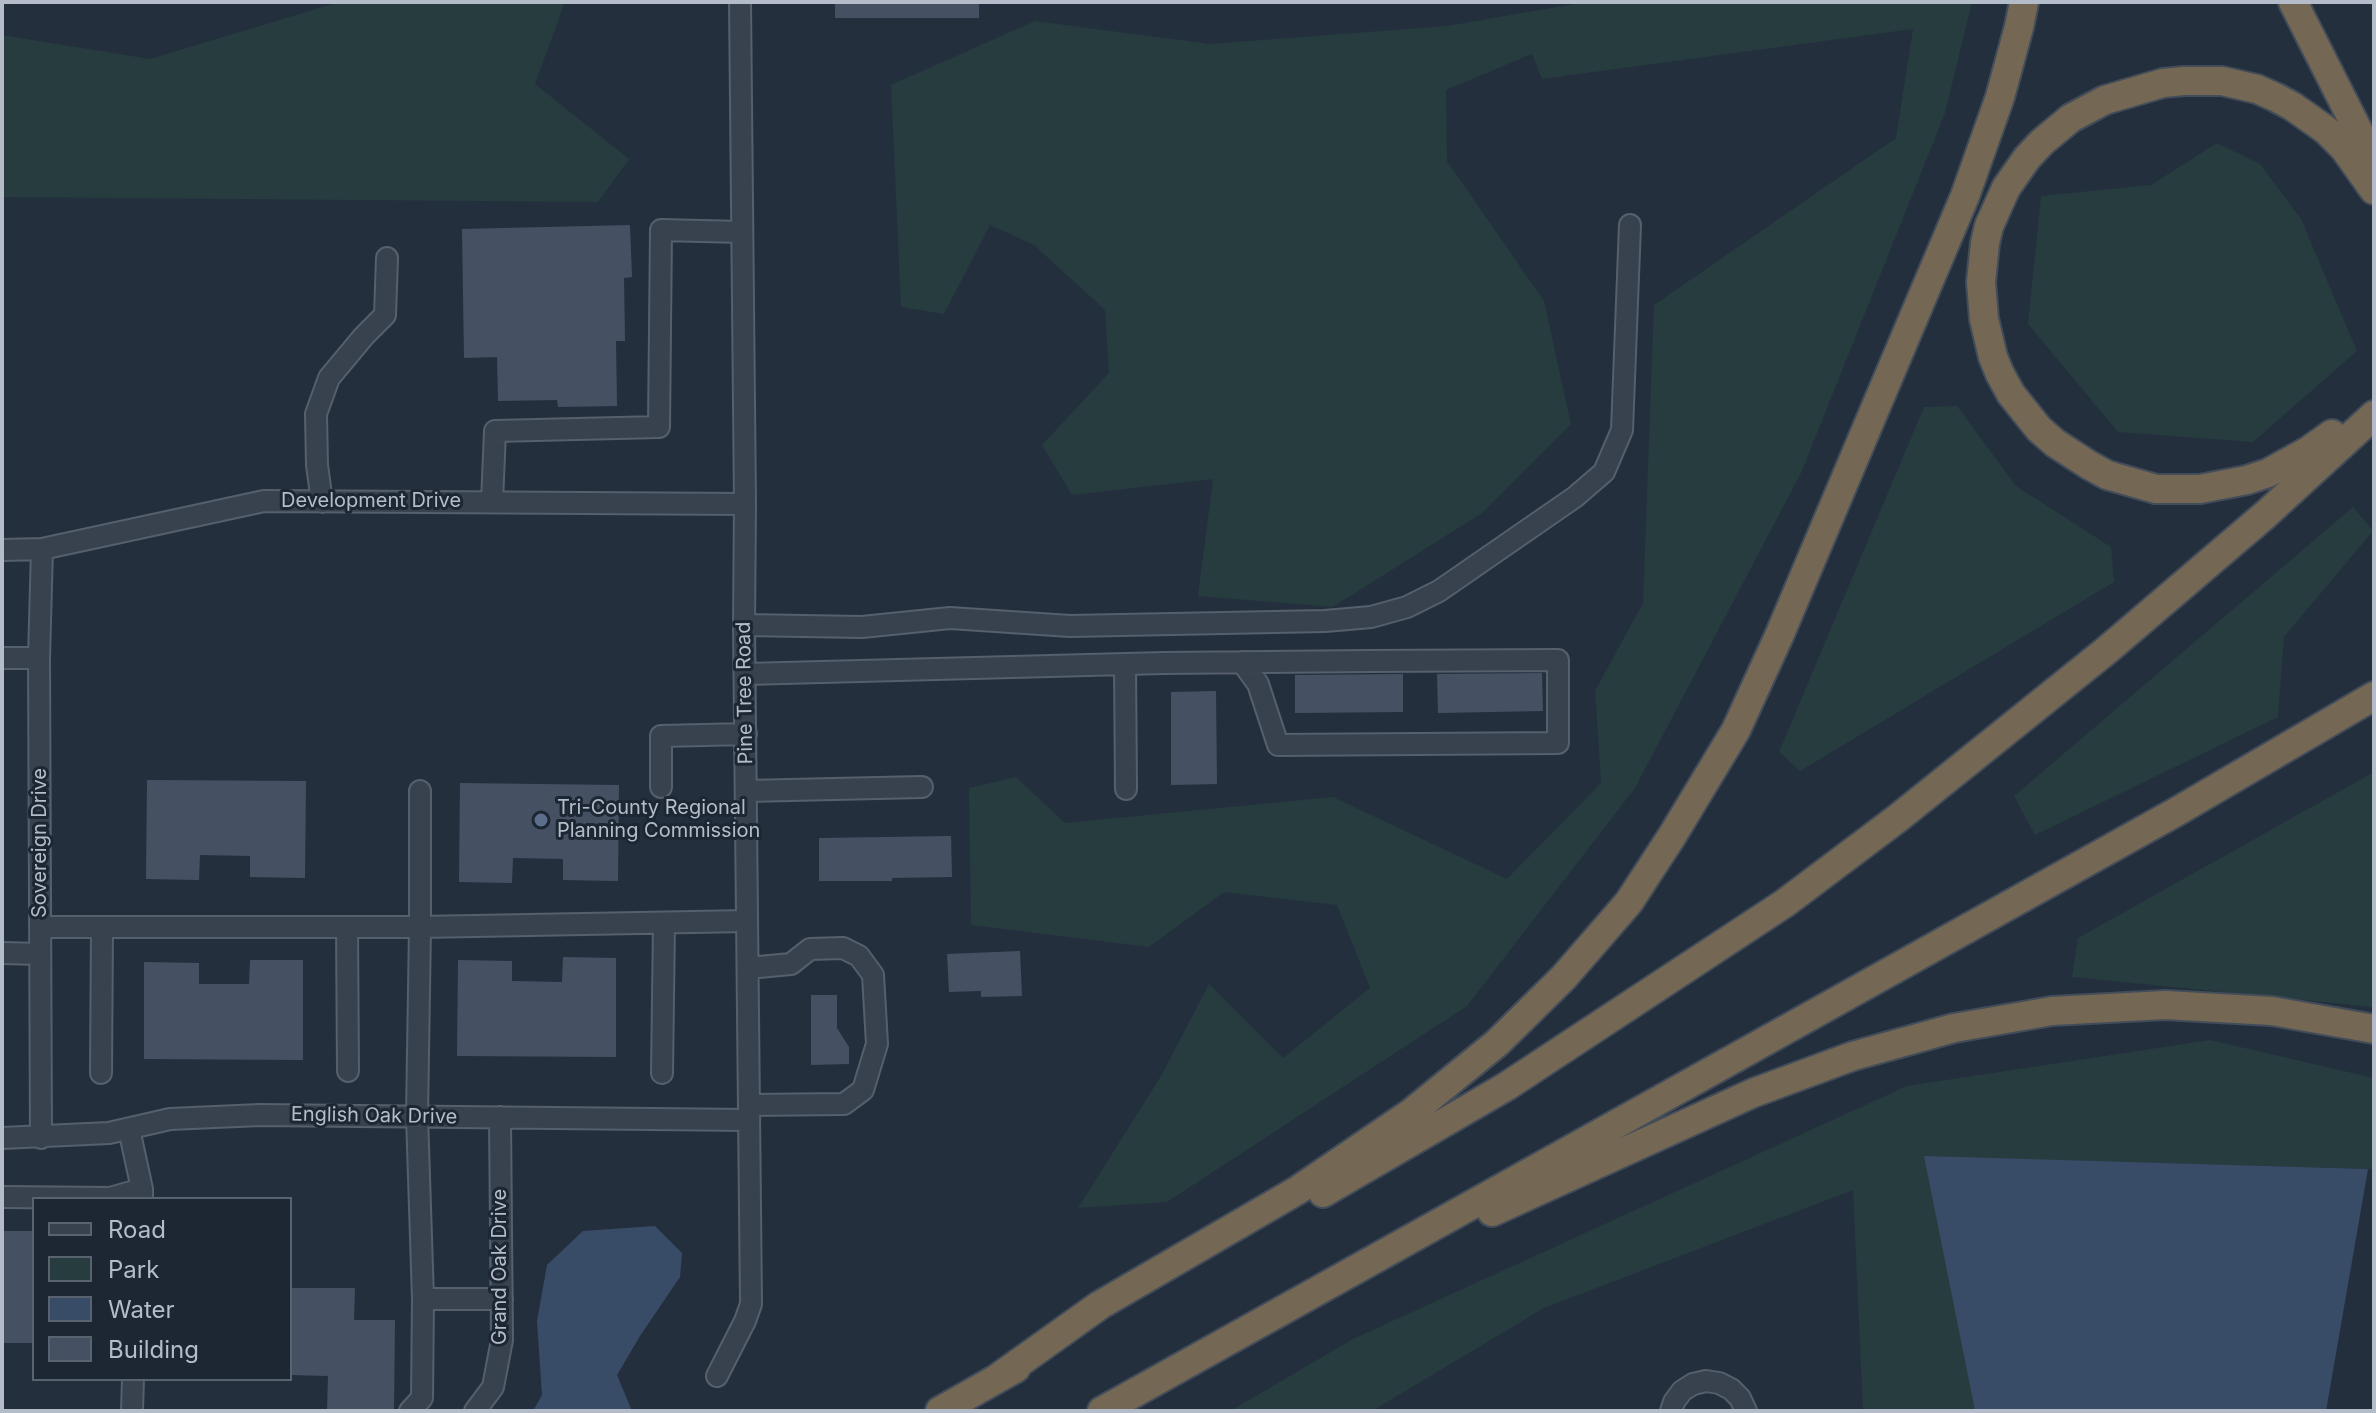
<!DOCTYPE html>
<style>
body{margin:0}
#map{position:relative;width:2376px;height:1413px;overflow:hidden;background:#242f3e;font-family:Inter,sans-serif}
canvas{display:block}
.frame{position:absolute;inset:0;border:4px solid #b4bcc9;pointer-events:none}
.legend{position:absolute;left:32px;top:1197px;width:260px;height:184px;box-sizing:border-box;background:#1d2633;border:2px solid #59626f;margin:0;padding:10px 14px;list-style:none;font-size:24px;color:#b4bcc9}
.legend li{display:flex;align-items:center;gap:16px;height:40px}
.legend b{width:40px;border:2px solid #59626f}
</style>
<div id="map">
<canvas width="2376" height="1413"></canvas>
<div class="frame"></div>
<ul class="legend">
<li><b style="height:10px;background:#38414e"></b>Road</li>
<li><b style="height:22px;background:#263c3f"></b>Park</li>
<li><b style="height:22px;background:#394c67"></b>Water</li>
<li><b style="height:22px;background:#455162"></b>Building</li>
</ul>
</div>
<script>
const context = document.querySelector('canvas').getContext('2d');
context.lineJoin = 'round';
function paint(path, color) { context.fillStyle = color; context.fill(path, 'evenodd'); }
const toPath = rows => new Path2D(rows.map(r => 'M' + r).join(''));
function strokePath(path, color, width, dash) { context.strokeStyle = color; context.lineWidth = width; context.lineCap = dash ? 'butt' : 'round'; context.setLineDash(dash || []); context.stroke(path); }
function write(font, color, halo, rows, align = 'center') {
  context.font = font + ' Inter,sans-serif'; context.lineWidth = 6; context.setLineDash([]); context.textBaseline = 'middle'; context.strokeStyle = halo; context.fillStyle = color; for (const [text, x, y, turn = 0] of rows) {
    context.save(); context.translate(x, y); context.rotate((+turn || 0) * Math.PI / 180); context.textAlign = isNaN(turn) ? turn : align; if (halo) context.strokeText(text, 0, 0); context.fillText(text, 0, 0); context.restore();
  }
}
const green = toPath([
 [339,2,565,2,535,84,629,159,598,202,2,197,2,35,150,59],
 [1586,2,1972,2,1945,113,1801,473,1635,788,1467,1006,1167,1202,1078,1208,1161,1076,1209,984,1283,1058,1370,988,1337,905,1224,892,1149,947,971,925,969,788,1016,777,1065,823,1333,797,1507,879,1601,783,1595,691,1643,603,1654,305,1896,138,1913,29,1542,79,1532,54,1446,90,1447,161,1544,301,1571,424,1482,513,1333,607,1198,596,1213,479,1072,495,1042,445,1109,373,1105,310,1034,245,990,225,944,314,901,307,891,85,1035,21,1210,44,1447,26],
 [2217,143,2260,164,2301,219,2357,351,2253,442,2118,432,2028,324,2041,196,2151,185],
 [1957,406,2016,486,2111,547,2114,582,1800,771,1779,752,1924,407],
 [2353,507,2373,531,2284,637,2278,717,2035,835,2014,796],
 [2374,772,2374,1007,2072,977,2078,938],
 [2210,1040,2374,1078,2374,1169,1925,1157,1975,1411,1863,1411,1853,1190,1544,1308,1372,1411,1230,1411,1353,1339,1907,1086]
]);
const water = toPath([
 [1924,1156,2368,1169,2326,1411,1975,1411],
 [655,1226,682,1253,680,1277,640,1336,617,1375,632,1411,533,1411,542,1395,537,1321,547,1265,583,1231]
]);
const building = toPath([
 [835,2,979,2,979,18,835,18],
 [630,225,632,277,624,278,625,341,616,341,617,406,558,407,557,400,498,401,497,357,464,358,462,229],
 [1542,673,1543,711,1438,713,1437,674],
 [1403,674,1403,712,1295,713,1295,675],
 [1216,691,1217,784,1171,785,1171,692],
 [147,780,306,781,305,878,250,877,250,856,200,855,199,880,146,879],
 [460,783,619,785,618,881,563,880,563,859,513,858,512,883,459,882],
 [951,836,952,877,892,878,892,881,819,881,819,838],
 [1020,951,1022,996,981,997,981,991,949,992,947,954],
 [563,957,616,958,616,1057,457,1056,458,960,512,961,512,981,562,982],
 [250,960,303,960,303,1060,144,1059,144,962,199,963,199,984,249,984],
 [811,995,837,995,837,1028,849,1047,849,1064,811,1065],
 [2,1231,34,1231,34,1343,2,1343],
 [290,1288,355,1288,354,1320,395,1320,394,1411,327,1411,328,1376,290,1375]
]);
const minor = toPath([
 [322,502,317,465,316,414,329,378,364,336,385,315,387,258],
 [492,502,495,431,659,427,661,230,742,232],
 [2,550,42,549,264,501,745,504],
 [744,625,862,627,950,618,1070,626,1325,621,1371,617,1407,607,1439,591,1575,497,1604,472,1622,430,1630,225],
 [2,658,39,658],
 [1125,664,1126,789],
 [746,674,1164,663,1369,661,1558,660,1558,743,1278,745,1258,684,1242,662],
 [661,787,661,736,746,734],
 [746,791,922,787],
 [40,927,420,927,420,791],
 [347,927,348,1071],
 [2,953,40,954],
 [748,968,791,964,810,949,843,948,859,956,873,975,877,1044,863,1090,844,1104,749,1105],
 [101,1073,102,927],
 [662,1073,664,923],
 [129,1129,142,1189,142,1199],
 [2,1138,109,1133,170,1119,260,1115,749,1120],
 [41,1138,39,658,42,549],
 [2,1197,110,1198,142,1189],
 [502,1299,423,1299,417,1116,420,927,747,921],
 [717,1376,745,1321,751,1304,744,625,745,504,740,2],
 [132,1411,133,1379],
 [410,1411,422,1398,423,1299],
 [475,1411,493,1387,502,1340,500,1117],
 [1671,1411,1674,1402,1682,1391,1693,1384,1706,1381,1719,1383,1731,1389,1740,1398,1746,1411]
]);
const highway = toPath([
 [2293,2,2374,162],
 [2332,434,2308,451,2268,473,2247,480,2200,489,2156,489,2107,475,2089,465,2055,443,2039,429,2011,394,2000,374,1993,357,1984,319,1981,282,1985,243,1989,226,2006,188,2027,158,2042,142,2071,118,2105,100,2163,83,2184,81,2222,81,2257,89,2275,97,2292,106,2326,130,2344,148,2374,190],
 [1323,1193,1507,1086,1785,903,1898,818,2107,650,2265,515,2374,415],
 [1492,1212,1753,1093,1853,1056,1954,1028,2052,1011,2165,1005,2272,1011,2374,1029],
 [999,1377,1100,1305,1298,1190,1411,1113,1497,1043,1564,977,1629,902,1672,836,1736,730,1779,636,1965,196,2000,97,2019,27,2024,2],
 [940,1411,1016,1368],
 [1102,1411,2176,812,2374,696]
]);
const markers = [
 [541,820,8,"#5c6f8a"]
];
const streetNames = [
 ["Development Drive",371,501],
 ["Pine Tree Road",745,693,-91],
 ["Sovereign Drive",40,843,-90],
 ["English Oak Drive",374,1116,1],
 ["Grand Oak Drive",500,1267,-90]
];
const poiNames = [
 ["Tri-County Regional",557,808],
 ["Planning Commission",557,831]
];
paint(green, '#263c3f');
paint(water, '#394c67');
paint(building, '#455162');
strokePath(minor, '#565f6c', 24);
strokePath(highway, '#434c59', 32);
strokePath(minor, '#38414e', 20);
strokePath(highway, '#746855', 28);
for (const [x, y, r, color] of markers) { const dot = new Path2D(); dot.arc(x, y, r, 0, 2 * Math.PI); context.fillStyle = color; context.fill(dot); strokePath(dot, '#1d2633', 3); }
write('20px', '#b4bcc9', '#1d2633', streetNames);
write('20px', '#b4bcc9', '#1d2633', poiNames, 'left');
</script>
